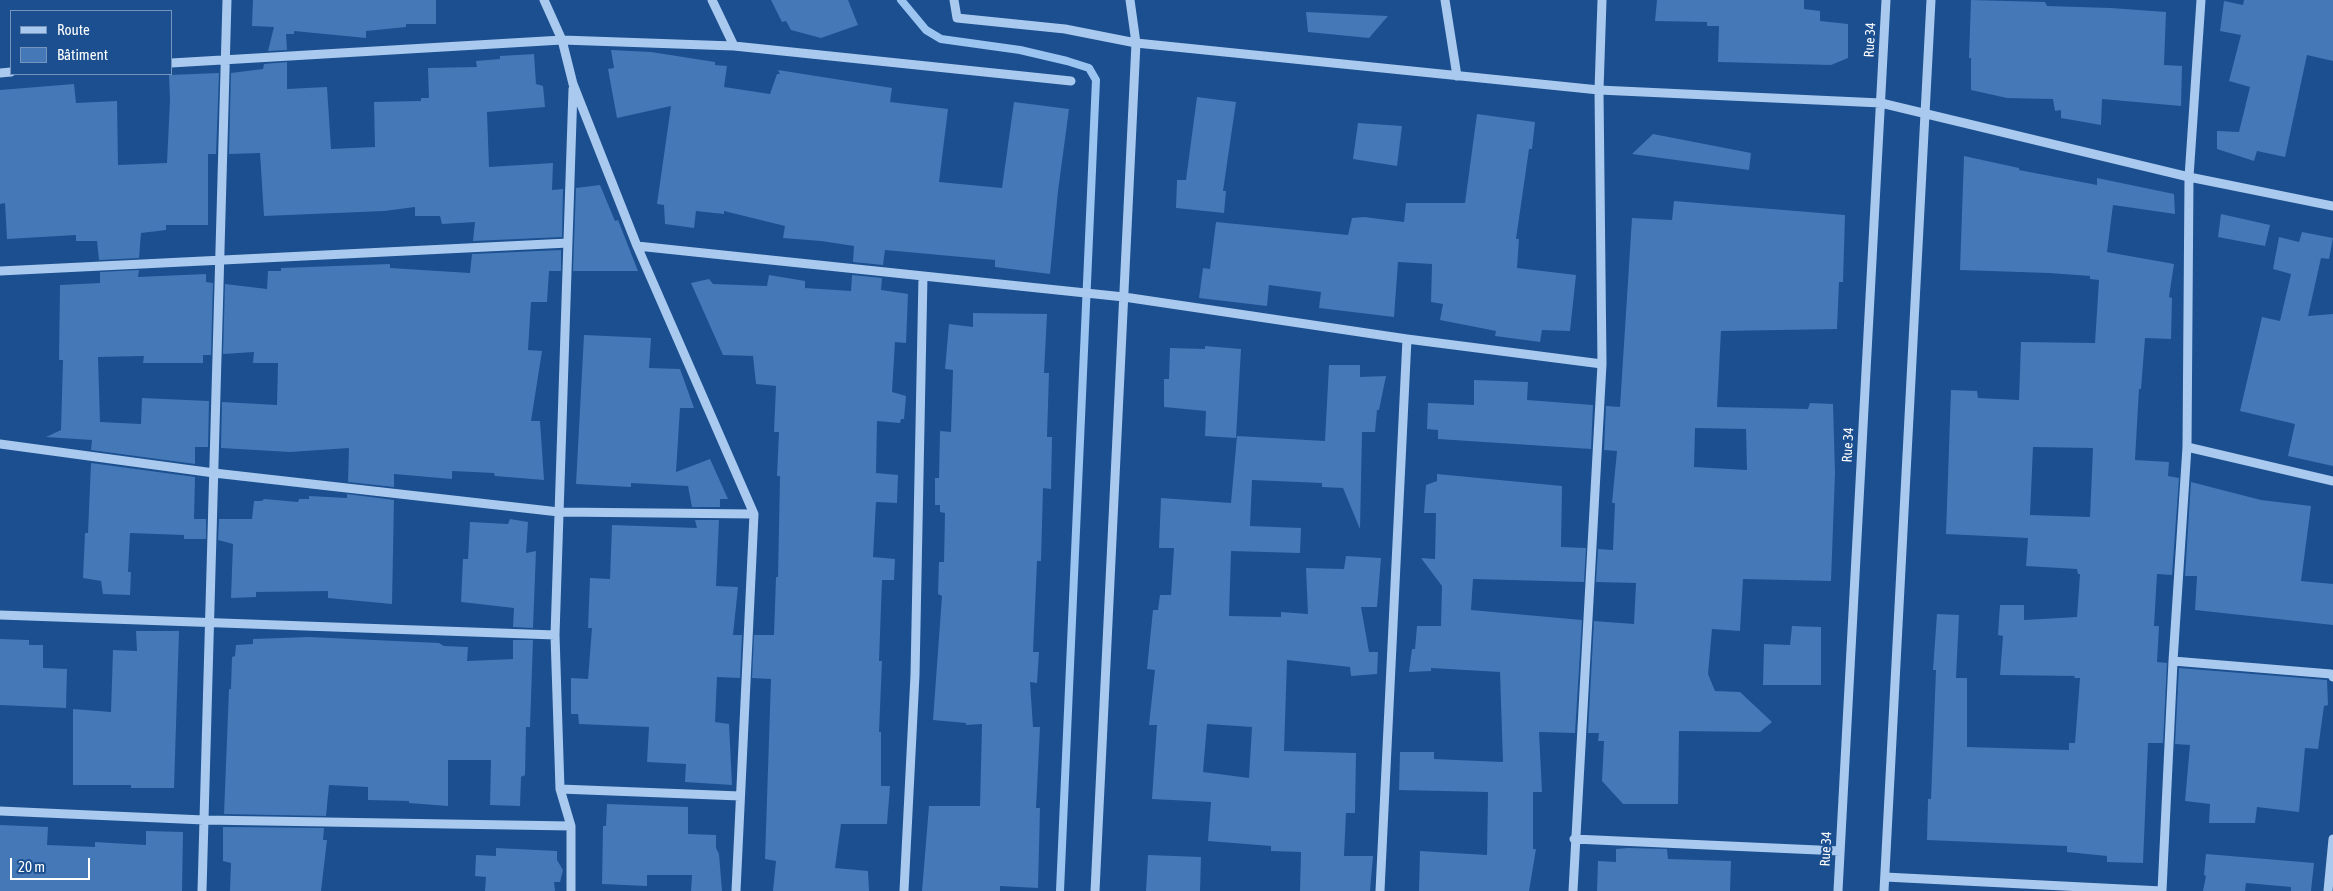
<!DOCTYPE html>
<meta charset="utf-8">
<style>
body{margin:0}
#map{position:relative;width:2333px;height:891px;overflow:hidden;background:#1b4f8f;font-family:"Asap Condensed",sans-serif}
canvas{display:block}
.legend{position:absolute;left:10px;top:10px;width:162px;height:65px;box-sizing:border-box;background:#1b4f8f;border:1px solid #7695bc;margin:0;padding:6px 9px;list-style:none;font-size:15px;color:#fff}
.legend li{display:flex;align-items:center;gap:10px;height:25px}
.legend b{width:25px;border:1px solid #7695bc}
.scale{position:absolute;left:10px;top:858px;width:80px;height:22px;box-sizing:border-box;border:2px solid #fff;border-top:0;padding-left:6px;font-size:15px;line-height:18px;white-space:nowrap;color:#fff;-webkit-text-stroke:4px #1b4f8f;paint-order:stroke}
</style>
<div id="map">
<canvas width="2333" height="891"></canvas>
<ul class="legend">
<li><b style="height:6px;background:#a9c9ee"></b>Route</li>
<li><b style="height:14px;background:#4478b7"></b>Bâtiment</li>
</ul>
<div class="scale">20 m</div>
</div>
<script>
const context = document.querySelector('canvas').getContext('2d');
context.lineJoin = 'round';
const toPath = rows => new Path2D(rows.map(r => 'M' + r).join(''));
function strokePath(path, color, width, dash) { context.strokeStyle = color; context.lineWidth = width; context.lineCap = dash ? 'butt' : 'round'; context.setLineDash(dash || []); context.stroke(path); }
function paint(path, color) { context.fillStyle = color; context.fill(path, 'evenodd'); }
function write(font, color, halo, rows, align = 'center') {
  context.font = font + ' "Asap Condensed",sans-serif'; context.lineWidth = 4; context.setLineDash([]); context.textBaseline = 'middle'; context.strokeStyle = halo; context.fillStyle = color; for (const [text, x, y, turn = 0] of rows) {
    context.save(); context.translate(x, y); context.rotate((+turn || 0) * Math.PI / 180); context.textAlign = isNaN(turn) ? turn : align; if (halo) context.strokeText(text, 0, 0); context.fillText(text, 0, 0); context.restore();
  }
}
const stream = toPath([
 [901,0,926,30,941,39,1020,50,1067,61,1089,68,1096,80,1060,891]
]);
const building = toPath([
 [253,0,436,0,436,24,406,24,406,27,366,31,366,38,294,31,294,34,286,34,287,50,268,51,274,27,252,26],
 [771,0,848,0,858,25,821,38,791,30,786,21,782,22],
 [1657,0,1804,0,1804,9,1820,11,1820,21,1848,24,1848,58,1831,65,1718,62,1719,26,1707,26,1707,22,1655,21],
 [1971,0,2045,2,2047,6,2111,8,2166,12,2164,65,2182,66,2181,106,2102,99,2101,125,2061,118,2061,110,2055,111,2053,99,2007,98,1971,90,1971,58,1969,58],
 [2244,0,2333,0,2333,61,2307,55,2285,157,2257,151,2254,161,2217,149,2217,131,2239,132,2250,87,2229,81,2241,35,2220,31,2224,1,2243,5],
 [1306,12,1388,16,1369,38,1308,32],
 [611,50,651,52,715,62,715,65,727,66,724,87,770,94,777,74,780,74,778,70,892,88,890,102,948,109,939,182,1002,188,1014,102,1069,109,1058,191,1050,274,995,267,995,260,885,250,883,265,853,262,854,246,821,241,783,238,785,226,724,211,724,214,696,211,694,228,665,224,664,205,657,204,671,106,617,118,608,69,614,68],
 [534,54,536,84,543,86,545,107,487,112,489,167,553,163,552,190,563,189,562,237,473,241,475,222,442,224,440,216,415,216,415,207,384,211,264,216,260,153,229,154,231,73,263,69,264,64,287,62,287,89,327,87,331,149,375,147,374,102,421,101,421,98,429,98,428,68,477,67,476,61,500,59,500,56],
 [219,73,216,154,208,154,208,225,166,225,166,230,141,233,139,258,99,260,97,241,76,241,76,235,7,239,5,203,0,204,0,90,74,84,76,103,117,101,118,165,167,163,170,100,169,75],
 [1197,97,1236,102,1223,191,1226,191,1224,213,1176,208,1177,180,1186,180],
 [1477,114,1535,122,1532,149,1529,149,1516,239,1519,239,1517,268,1576,275,1570,331,1542,330,1540,342,1495,336,1496,331,1440,320,1443,304,1431,302,1432,264,1398,262,1394,317,1319,308,1321,292,1269,285,1267,306,1199,298,1203,268,1210,269,1216,222,1348,235,1352,218,1364,217,1404,222,1406,203,1465,203],
 [1358,123,1402,126,1397,166,1353,159],
 [1653,134,1751,153,1749,170,1632,154],
 [1964,156,2019,168,2019,170,2097,185,2097,178,2174,194,2175,214,2113,205,2107,252,2174,264,2169,297,2172,298,2171,339,2145,338,2141,389,2139,389,2135,460,2169,462,2168,476,2179,478,2172,575,2157,574,2154,626,2159,626,2157,662,2167,663,2163,743,2148,743,2143,863,2107,862,2107,856,2067,852,2067,846,1927,840,1928,799,1931,799,1936,670,1933,670,1937,614,1959,615,1956,678,1967,678,1967,747,2069,750,2069,743,2075,743,2080,678,2074,678,2075,676,2000,675,2003,636,1998,635,2000,605,2024,605,2024,620,2077,617,2080,574,2078,574,2077,569,2026,566,2028,538,1946,534,1951,390,1977,391,1978,398,2019,400,2021,342,2095,343,2099,280,2090,279,2090,276,2049,273,1960,270],
 [2033,447,2093,448,2090,517,2030,515],
 [600,185,615,221,618,220,638,271,573,271,576,188],
 [1674,201,1845,215,1843,282,1839,282,1837,329,1721,331,1717,407,1808,409,1810,403,1833,404,1835,473,1831,581,1743,579,1740,631,1712,629,1708,674,1715,691,1740,692,1772,722,1760,732,1679,731,1678,804,1623,804,1602,781,1604,741,1598,741,1599,733,1588,733,1594,621,1634,624,1636,583,1596,582,1598,549,1613,550,1615,503,1612,503,1617,451,1604,450,1606,406,1620,407,1632,218,1672,220],
 [1695,428,1746,429,1747,470,1694,467],
 [2221,214,2270,225,2265,246,2218,237],
 [2302,232,2333,238,2329,259,2321,258,2308,316,2333,314,2333,466,2288,456,2295,424,2240,411,2262,317,2280,321,2291,274,2273,269,2279,237,2299,242],
 [561,250,561,271,549,271,547,302,531,302,528,350,542,351,531,421,540,421,544,480,495,476,494,473,452,471,452,479,394,474,394,487,348,482,349,448,290,452,221,448,222,402,277,405,278,363,253,363,254,352,223,354,225,284,267,289,268,271,281,271,281,268,390,264,390,268,470,273,472,254],
 [139,270,138,277,206,274,206,282,213,283,211,355,203,355,203,363,143,363,144,356,98,357,100,422,141,424,142,398,209,401,208,447,195,447,195,464,91,450,92,440,46,437,61,430,63,360,59,360,60,285,100,283,100,272],
 [769,275,805,281,805,288,851,291,852,275,882,278,881,290,908,294,906,343,895,342,892,392,906,396,904,419,901,419,900,423,877,421,876,473,898,475,897,503,876,502,873,557,895,559,894,580,882,580,879,661,882,661,879,732,881,732,881,786,890,786,887,824,841,824,835,868,868,871,869,891,773,891,776,861,765,859,771,679,752,678,754,635,774,635,776,577,778,577,780,476,777,476,779,432,774,432,776,386,756,384,753,356,723,355,691,283,709,279,713,284,767,286],
 [973,313,1047,314,1044,373,1049,373,1047,437,1052,437,1051,489,1043,488,1041,561,1037,561,1033,652,1039,652,1037,683,1030,682,1033,727,1040,727,1036,808,1040,808,1038,888,1000,886,1000,891,922,891,929,806,980,806,982,724,966,725,966,723,933,720,942,596,938,594,939,562,944,562,945,513,940,512,940,505,935,505,935,478,939,478,940,431,951,432,953,370,945,369,949,324,973,327],
 [584,335,651,338,649,368,680,369,694,408,680,408,676,472,710,459,728,499,720,499,720,507,692,507,688,486,631,483,631,487,576,484],
 [1205,346,1241,349,1236,438,1205,436,1206,411,1164,407,1164,379,1169,379,1170,348,1205,349],
 [1329,365,1360,365,1360,377,1386,376,1379,410,1377,410,1375,432,1362,432,1360,529,1343,488,1322,487,1322,483,1252,480,1250,526,1301,528,1300,553,1231,551,1229,616,1281,617,1281,612,1308,614,1306,568,1344,569,1346,556,1381,558,1377,607,1361,607,1369,652,1378,652,1377,674,1351,676,1350,667,1287,660,1284,751,1356,753,1355,813,1346,813,1344,856,1373,856,1370,891,1300,891,1301,852,1271,851,1271,846,1208,841,1211,802,1152,799,1157,725,1149,725,1155,670,1147,669,1153,610,1158,610,1160,595,1171,595,1174,548,1159,548,1161,498,1231,503,1237,436,1325,441],
 [1207,724,1252,727,1249,778,1203,772],
 [1474,380,1528,382,1527,400,1593,405,1591,449,1438,439,1438,430,1427,429,1428,403,1474,405],
 [91,463,195,477,194,519,206,519,206,539,184,539,184,535,130,533,128,572,131,572,130,595,103,594,101,581,83,578,85,533,88,533],
 [1437,474,1562,486,1561,547,1586,548,1584,582,1473,579,1471,610,1582,620,1575,733,1539,732,1542,792,1533,792,1533,849,1536,849,1529,891,1419,891,1420,851,1487,855,1488,792,1399,790,1400,752,1434,752,1434,759,1503,762,1500,672,1431,668,1431,671,1409,672,1412,649,1415,649,1417,626,1441,626,1442,586,1421,558,1435,559,1436,513,1424,513,1426,485,1437,481],
 [2191,482,2261,500,2311,506,2301,581,2333,584,2333,625,2195,610,2197,576,2185,576],
 [347,494,394,500,392,604,328,598,328,591,256,592,256,597,231,598,233,544,218,540,219,519,252,519,254,501,262,501,264,499,298,502,299,499,309,499,309,496,347,498],
 [510,519,528,522,526,553,536,551,533,628,513,627,514,608,461,602,463,559,468,559,470,522,508,524],
 [695,520,719,520,716,586,738,587,733,635,742,635,740,678,717,677,715,722,729,724,732,785,685,782,686,764,647,762,649,727,579,724,578,714,571,714,571,678,588,679,592,628,588,628,590,578,610,579,612,525,697,528],
 [1792,626,1821,627,1821,685,1763,685,1764,644,1790,645],
 [136,631,179,631,174,788,131,788,131,785,73,785,73,709,111,712,113,650,137,651],
 [309,637,439,643,444,646,468,647,467,661,513,659,513,640,533,640,530,727,526,727,525,775,521,777,520,806,490,805,491,760,448,760,448,806,409,803,409,801,368,800,368,787,329,785,326,816,224,814,229,689,231,689,232,657,235,656,236,645,253,644,253,639],
 [0,639,29,640,29,645,43,645,43,668,67,669,66,708,0,705],
 [2179,668,2327,680,2328,705,2324,706,2318,749,2305,748,2299,812,2257,807,2255,823,2209,823,2210,804,2185,801,2190,745,2175,744],
 [607,804,688,807,688,834,716,835,716,848,719,854,722,891,691,891,692,875,647,875,647,886,602,884,603,826,606,826],
 [0,825,48,827,47,845,95,847,95,842,146,845,146,831,183,832,182,891,0,891],
 [223,827,324,828,323,840,327,840,321,891,230,891,231,863,223,861],
 [496,848,557,851,557,860,563,870,560,882,554,882,555,891,485,891,486,877,475,876,476,855,496,856],
 [1628,848,1667,849,1668,859,1731,861,1730,891,1597,891,1598,861,1616,862,1616,849],
 [2206,854,2314,863,2311,891,2291,891,2291,887,2246,883,2245,891,2203,891,2206,876,2204,875],
 [1148,855,1201,857,1200,891,1146,891]
]);
const minor = toPath([
 [544,0,562,40,573,84,637,246,754,514,736,891],
 [712,0,734,46],
 [954,0,957,18,1065,29,1136,43,1599,90,1881,103,2189,177,2333,206],
 [1445,0,1457,76],
 [171,63,562,40,734,46,1071,81],
 [0,73,11,72],
 [637,246,1124,297,1407,339,1602,364],
 [0,271,568,243],
 [0,444,214,473,559,512,754,514],
 [2187,447,2333,481],
 [0,615,555,635],
 [2173,661,2331,674,2333,677],
 [560,789,740,796],
 [0,811,204,820,571,826],
 [1574,839,1840,851],
 [1885,877,2162,891],
 [202,891,227,0],
 [571,891,571,826,560,789,555,635,573,89],
 [904,891,915,675,923,276],
 [1095,891,1136,43,1130,0],
 [1380,891,1407,339],
 [1573,891,1602,364,1599,90,1602,0],
 [1838,891,1886,0],
 [1884,891,1931,0],
 [2162,891,2173,661,2187,447,2189,177,2201,0],
 [2328,891,2333,839]
]);
const streetNames = [
 ["Rue 34",1870,40,-87],
 ["Rue 34",1848,445,-87],
 ["Rue 34",1826,849,-87]
];
strokePath(stream, '#9cc4f0', 8);
paint(building, '#4478b7');
strokePath(minor, '#a9c9ee', 9);
write('14px', '#fff', '#1b4f8f', streetNames);
</script>
